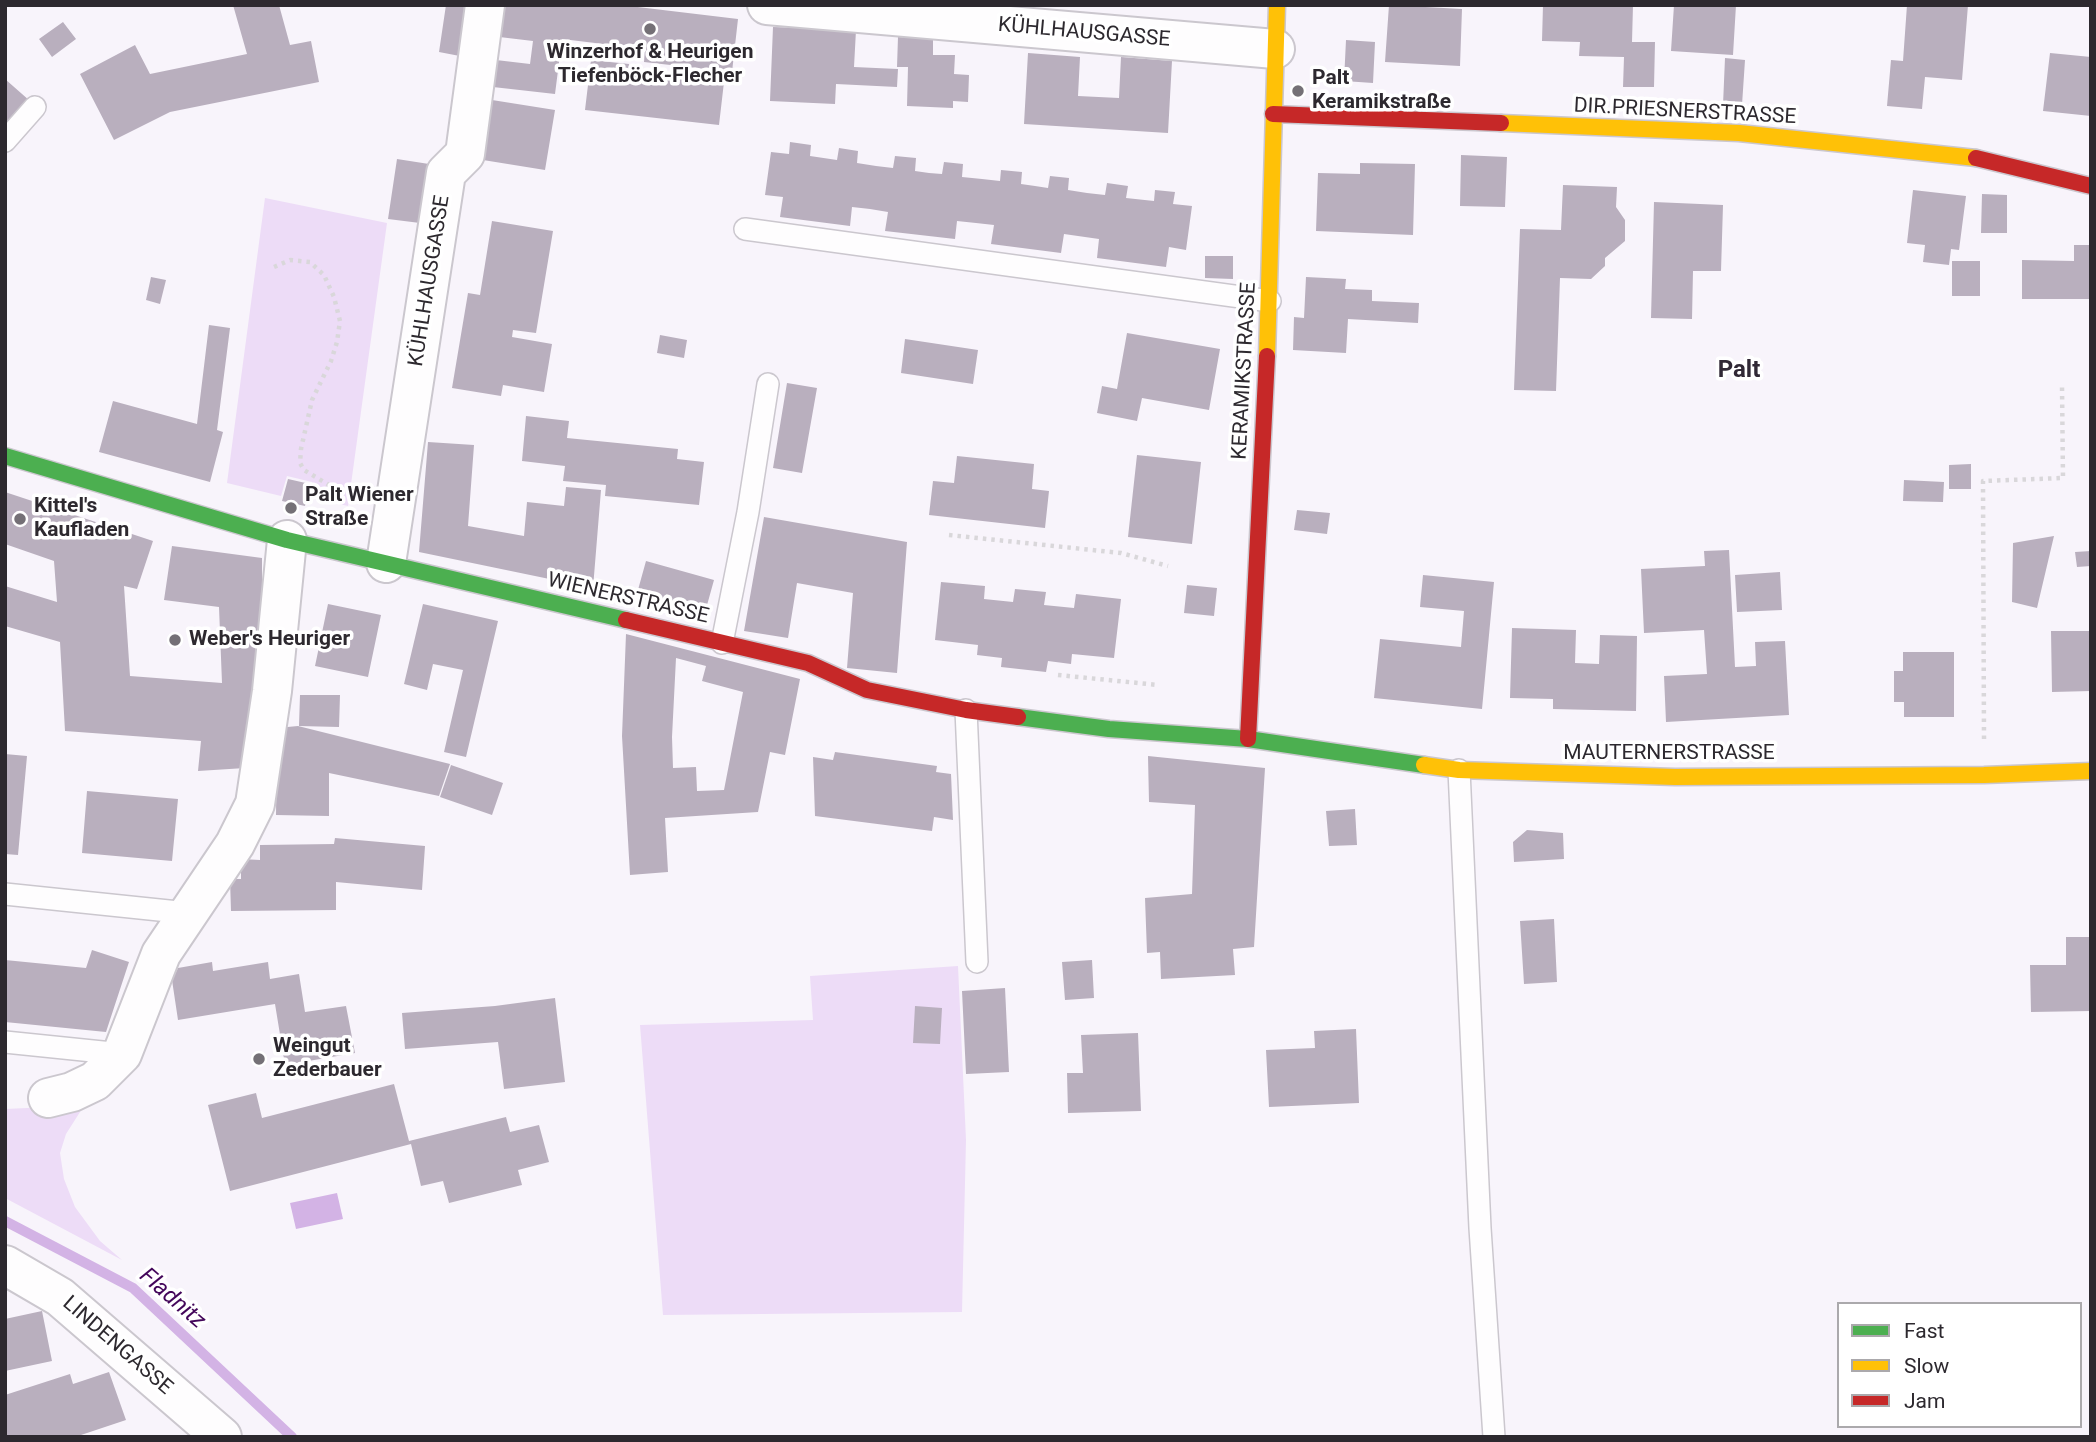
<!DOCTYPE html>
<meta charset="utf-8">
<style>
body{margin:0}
#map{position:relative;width:2096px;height:1442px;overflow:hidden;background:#f8f4fb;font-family:Roboto,sans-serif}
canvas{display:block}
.frame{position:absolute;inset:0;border:7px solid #2d292f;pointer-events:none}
.legend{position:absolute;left:1837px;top:1302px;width:245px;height:126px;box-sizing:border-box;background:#fff;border:2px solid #aba9ac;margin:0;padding:9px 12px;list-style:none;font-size:21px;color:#2d292f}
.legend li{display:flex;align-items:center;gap:14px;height:35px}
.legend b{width:35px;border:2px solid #aba9ac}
</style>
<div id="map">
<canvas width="2096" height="1442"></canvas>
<div class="frame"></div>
<ul class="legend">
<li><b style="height:9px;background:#4caf50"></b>Fast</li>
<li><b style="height:9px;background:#ffc107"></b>Slow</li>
<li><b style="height:9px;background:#c62828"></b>Jam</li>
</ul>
</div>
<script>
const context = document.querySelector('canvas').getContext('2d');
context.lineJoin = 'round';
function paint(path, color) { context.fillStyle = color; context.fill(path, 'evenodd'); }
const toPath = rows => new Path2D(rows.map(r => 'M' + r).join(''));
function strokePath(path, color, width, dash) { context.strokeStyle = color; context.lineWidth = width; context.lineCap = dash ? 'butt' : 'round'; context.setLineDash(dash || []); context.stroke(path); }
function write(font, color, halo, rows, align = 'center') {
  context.font = font + ' Roboto,sans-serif'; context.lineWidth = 7; context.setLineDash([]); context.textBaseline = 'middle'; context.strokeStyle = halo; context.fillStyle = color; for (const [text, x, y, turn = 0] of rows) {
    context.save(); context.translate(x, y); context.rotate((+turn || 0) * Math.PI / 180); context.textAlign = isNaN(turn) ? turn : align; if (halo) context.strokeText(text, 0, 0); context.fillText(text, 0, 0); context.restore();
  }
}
const green = toPath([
 [265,198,387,223,348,506,309,497,312,482,287,476,281,496,227,483],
 [958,966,966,1140,962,1312,663,1315,640,1025,813,1020,810,976],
 [87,1101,66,1134,60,1153,64,1179,75,1207,100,1241,122,1260,5,1198,5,1109,49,1107]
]);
const water = toPath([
 [337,1193,343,1219,296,1229,290,1203]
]);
const stream = toPath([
 [5,1221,133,1288,292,1437]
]);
const building = toPath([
 [233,5,279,5,290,45,311,41,319,82,170,112,114,140,80,74,135,45,150,74,247,54],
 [446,5,474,5,465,57,439,52],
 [494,5,621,5,738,19,732,72,644,62,645,49,562,39,555,94,493,87,496,60,530,64,533,41,491,36],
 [1389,5,1462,9,1460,66,1385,62],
 [1543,5,1633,5,1632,42,1655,42,1654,87,1623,87,1624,57,1579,56,1580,42,1542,41],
 [1674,5,1736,5,1733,55,1671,51],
 [1907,5,1968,5,1962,80,1925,77,1922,109,1887,106,1891,60,1903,61],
 [63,22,76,39,52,57,39,39],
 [773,27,856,30,854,67,898,69,897,87,836,84,835,104,770,101],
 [898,37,933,39,933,55,955,55,954,74,969,75,968,102,953,101,953,108,907,106,908,67,897,67],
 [1346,40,1375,42,1373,83,1344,81],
 [1028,53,1080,57,1078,96,1119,98,1121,57,1172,61,1168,133,1024,124],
 [2050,53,2091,57,2091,116,2043,111],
 [1725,58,1745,60,1742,105,1723,105],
 [591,60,629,64,628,72,724,82,719,125,585,110],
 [5,79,30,101,5,128],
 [492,100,555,110,545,170,483,160],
 [790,142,811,145,810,156,837,160,839,148,858,151,857,163,876,166,893,168,895,156,916,158,915,171,929,173,942,174,944,162,963,164,962,177,982,179,1000,181,1001,170,1022,172,1021,184,1035,186,1048,188,1050,176,1069,178,1068,190,1087,193,1105,195,1107,183,1128,186,1126,198,1154,201,1155,190,1175,192,1173,204,1192,206,1186,250,1169,247,1166,267,1097,258,1099,239,1064,234,1061,253,991,244,994,225,976,223,957,221,955,239,885,231,888,212,870,209,852,207,850,226,780,217,783,197,765,195,771,152,789,154],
 [1461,155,1507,157,1505,207,1460,206],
 [397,159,429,164,420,223,388,219],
 [1360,163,1415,164,1413,235,1316,231,1318,173,1360,174],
 [1563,185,1617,187,1616,207,1625,220,1625,241,1605,258,1605,266,1591,279,1560,278,1556,391,1514,390,1520,229,1561,230],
 [1913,190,1966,196,1959,250,1951,249,1949,265,1923,262,1925,245,1907,243],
 [1982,194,2007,195,2007,233,1981,233],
 [1654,202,1723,205,1721,271,1693,271,1692,319,1651,318],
 [492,221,553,231,536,333,513,330,512,337,552,344,544,392,503,385,501,396,452,388,468,293,480,295],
 [2074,245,2091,245,2091,299,2022,299,2022,260,2074,261],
 [1205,256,1233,256,1233,279,1205,278],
 [1952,261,1980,261,1980,296,1952,296],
 [151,277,166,280,160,304,146,300],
 [1306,277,1346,279,1345,289,1372,290,1372,301,1419,303,1418,323,1348,319,1346,353,1293,350,1294,317,1304,318],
 [209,325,230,328,217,430,223,432,210,482,99,452,113,401,197,424],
 [1127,333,1220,349,1209,410,1142,398,1137,421,1097,413,1102,386,1117,389],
 [660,335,687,340,684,358,657,353],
 [905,339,978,350,973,384,901,373],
 [787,383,817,388,802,473,773,468],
 [526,416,569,421,567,438,678,449,677,459,704,462,699,505,605,496,606,485,563,481,565,466,522,461],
 [428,442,474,445,468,526,524,536,527,502,564,506,566,487,601,490,593,588,419,552],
 [1137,455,1201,462,1192,544,1128,537],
 [957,456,1034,464,1032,489,1049,491,1045,528,929,515,933,481,954,483],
 [1971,464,1971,489,1949,489,1949,465],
 [288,479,310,484,305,506,282,501],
 [1904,480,1944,482,1943,502,1903,501],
 [5,492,153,541,137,589,124,586,130,676,222,683,219,607,164,600,172,546,262,558,262,685,245,768,198,771,201,741,65,731,60,642,5,626,5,586,57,602,54,561,5,544],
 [1297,510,1330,513,1327,534,1294,530],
 [764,517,907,542,897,673,847,668,853,593,797,583,788,638,744,631],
 [2054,536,2037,608,2012,602,2013,543],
 [1729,550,1735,667,1756,666,1755,642,1785,641,1789,715,1666,722,1664,676,1707,674,1704,630,1644,633,1641,569,1705,566,1704,551],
 [2091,551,2091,566,2077,567,2075,552],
 [646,561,714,580,704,616,636,597],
 [1780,572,1782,610,1737,612,1735,575],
 [1423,575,1494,582,1482,709,1374,698,1380,639,1461,647,1464,611,1420,607],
 [941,582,985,586,984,599,1013,602,1015,589,1046,592,1044,605,1074,608,1076,594,1121,599,1114,658,1072,654,1071,664,1048,661,1046,672,1001,667,1002,658,977,655,978,645,935,640],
 [1187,585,1217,588,1214,616,1184,613],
 [328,604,381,615,368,677,315,666],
 [423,604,498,621,466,757,444,752,463,670,433,664,427,690,404,684],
 [1512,628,1576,630,1575,663,1599,664,1600,635,1637,636,1636,711,1553,709,1553,699,1510,698],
 [2051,631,2091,631,2091,691,2052,692],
 [626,634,800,679,785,755,770,752,758,812,665,818,668,872,630,875,622,736],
 [676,658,706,666,702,681,743,692,724,790,697,791,696,767,673,768,672,737],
 [1903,652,1954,652,1954,717,1904,717,1904,702,1894,702,1894,671,1903,671],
 [300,695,340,695,339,727,299,726],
 [298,726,450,764,439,796,329,773,329,816,276,815,277,728],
 [835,752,937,766,936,772,951,774,953,820,934,817,932,831,815,816,813,757,833,760],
 [5,754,27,756,18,855,5,854],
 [1148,756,1265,768,1254,947,1233,949,1235,975,1161,979,1160,952,1147,953,1145,898,1192,894,1195,805,1149,802],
 [451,765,503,783,492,815,440,797],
 [87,791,178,799,172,861,82,853],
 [1355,809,1357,845,1329,846,1326,811],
 [1527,830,1563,833,1564,859,1514,862,1513,842],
 [335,838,425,846,422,890,336,882,336,910,231,911,230,879,241,879,241,859,260,860,260,845,334,844],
 [1554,919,1557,982,1524,984,1520,921],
 [2066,937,2091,937,2091,1011,2031,1012,2030,965,2066,965],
 [92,950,129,962,106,1032,5,1022,5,960,86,968],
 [1092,960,1094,998,1065,1000,1062,962],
 [212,962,213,971,268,962,270,979,299,974,305,1012,346,1006,355,1053,285,1065,275,1004,178,1020,172,980,178,968],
 [1005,988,1009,1072,966,1074,962,991],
 [555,998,565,1082,504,1089,498,1042,405,1049,402,1013,495,1006],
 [915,1006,942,1008,940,1044,913,1043],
 [1356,1029,1359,1103,1269,1107,1266,1050,1315,1048,1314,1031],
 [1138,1033,1141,1111,1068,1113,1067,1073,1083,1073,1081,1035],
 [394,1084,409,1141,506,1117,510,1132,539,1125,549,1162,518,1170,522,1185,449,1203,443,1181,421,1186,411,1144,230,1191,208,1105,256,1093,262,1118],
 [42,1311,52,1361,5,1371,5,1319],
 [109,1372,126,1420,75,1437,5,1437,5,1395,70,1374,73,1384]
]);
const path = toPath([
 [274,267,290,260,310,262,324,275,334,297,340,321,337,342,331,361,312,400,301,449,300,463,304,470,349,497,357,499],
 [949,535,1121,553,1168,566],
 [1058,675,1158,685],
 [1984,739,1983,481,2063,478,2062,386]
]);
const lane = toPath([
 [5,141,35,107],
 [745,229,1270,301],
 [722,643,748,512,768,384],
 [966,710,977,962],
 [1459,770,1480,1228,1494,1437],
 [5,894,188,913],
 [5,1042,122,1054]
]);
const street = toPath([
 [767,5,1275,49],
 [386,563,446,173,465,154,485,5],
 [48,1098,72,1092,95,1081,122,1054,161,954,235,844,255,804,272,691,287,540],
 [5,1265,60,1297,222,1437]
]);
const fast = toPath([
 [5,456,287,540,626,620],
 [1018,717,1109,729,1248,739,1424,765]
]);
const slow = toPath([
 [1501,123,1739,133,1976,158],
 [1267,356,1277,5],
 [1424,765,1459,770,1675,777,1984,775,2091,771]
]);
const jam = toPath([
 [1273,114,1501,123],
 [1976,158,2091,186],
 [626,620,808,663,867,690,966,710,1018,717],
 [1248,739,1267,356]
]);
const markers = [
 [650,29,7,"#747076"],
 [1298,91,7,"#747076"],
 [291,508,7,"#747076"],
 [20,519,7,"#747076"],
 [175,640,7,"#747076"],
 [259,1059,7,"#747076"]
];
const streetNames = [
 ["KÜHLHAUSGASSE",1084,33,5],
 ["DIR.PRIESNERSTRASSE",1685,112,3],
 ["KÜHLHAUSGASSE",430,281,-81],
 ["KERAMIKSTRASSE",1245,371,-87],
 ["WIENERSTRASSE",628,599,13],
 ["MAUTERNERSTRASSE",1669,754],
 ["LINDENGASSE",117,1346,41]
];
const poiNames = [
 ["Winzerhof & Heurigen",650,53,"center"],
 ["Tiefenböck-Flecher",650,77,"center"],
 ["Palt",1312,79],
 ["Keramikstraße",1312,103],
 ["Palt Wiener",305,496],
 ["Straße",305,520],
 ["Kittel's",34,507],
 ["Kaufladen",34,531],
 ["Weber's Heuriger",189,640],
 ["Weingut",273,1047],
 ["Zederbauer",273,1071]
];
const waterNames = [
 ["Fladnitz",172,1299,41]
];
const quarterNames = [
 ["Palt",1739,371]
];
paint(green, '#eddcf7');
paint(water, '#d3b3e5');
strokePath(stream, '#d3b3e5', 10);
paint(building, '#b9afbe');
strokePath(lane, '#cbc7ce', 24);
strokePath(street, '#cbc7ce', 42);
strokePath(fast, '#cbc7ce', 19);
strokePath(slow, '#cbc7ce', 19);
strokePath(jam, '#cbc7ce', 19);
strokePath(path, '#d9d7da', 4.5, [3.5, 5]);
strokePath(lane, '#fefdfe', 21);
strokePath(street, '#fefdfe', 38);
strokePath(fast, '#4caf50', 16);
strokePath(slow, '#ffc107', 16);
strokePath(jam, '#c62828', 16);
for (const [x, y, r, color] of markers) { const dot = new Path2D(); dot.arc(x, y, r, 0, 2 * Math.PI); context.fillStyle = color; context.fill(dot); strokePath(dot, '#fff', 2.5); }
write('21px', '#2d292f', '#fff', streetNames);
write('bold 21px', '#2d292f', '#fff', poiNames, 'left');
write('italic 23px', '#43065a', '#fff', waterNames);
write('bold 24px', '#302835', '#fff', quarterNames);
</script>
